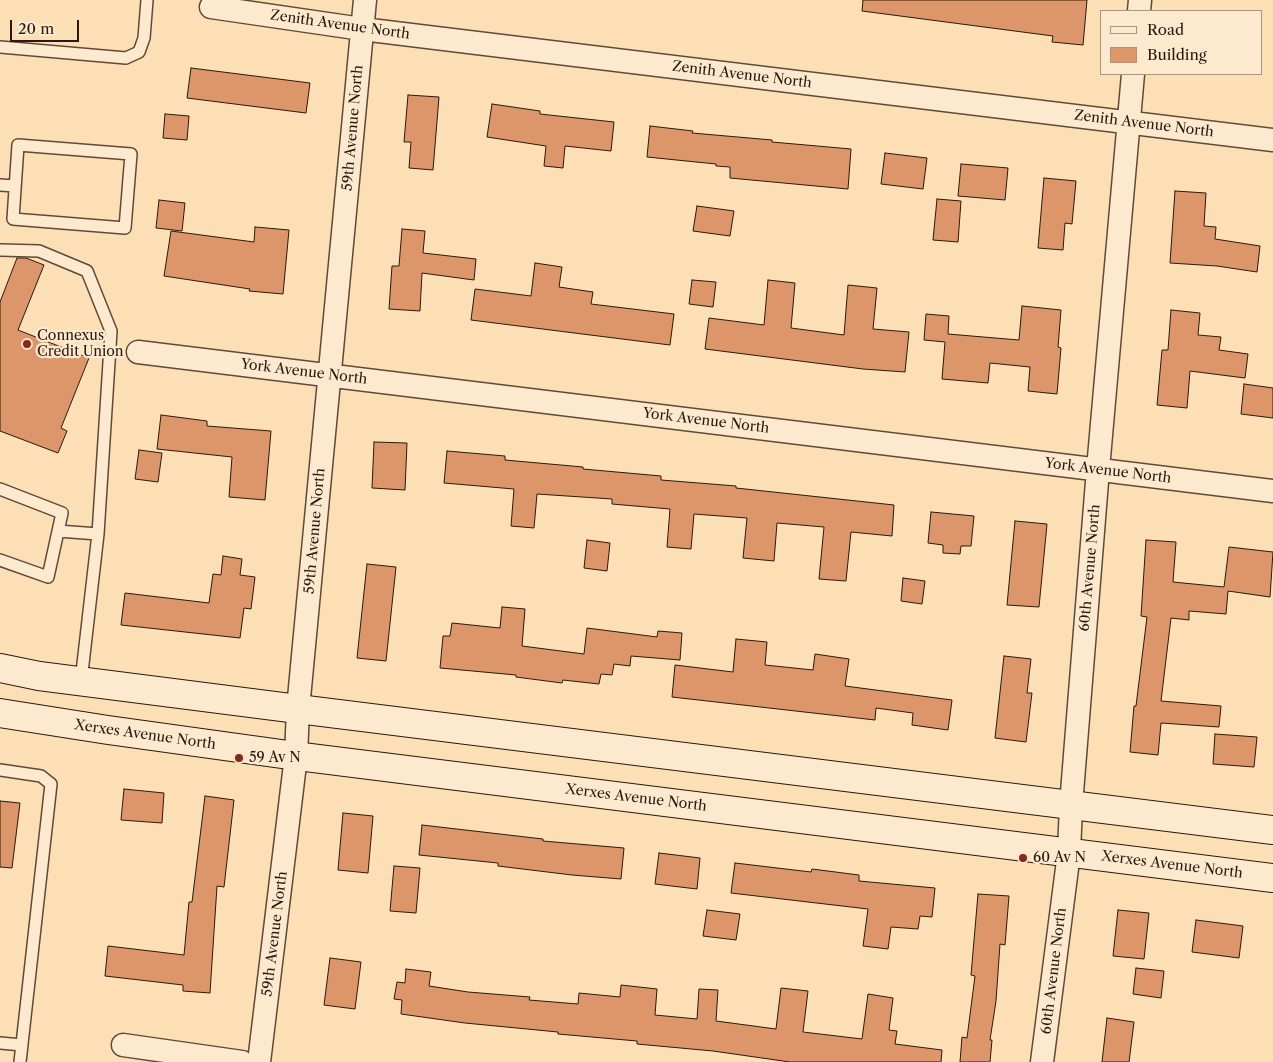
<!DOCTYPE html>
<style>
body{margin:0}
#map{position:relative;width:1273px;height:1062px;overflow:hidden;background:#fcdfb4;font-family:"Libre Caslon Text",serif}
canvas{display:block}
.legend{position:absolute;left:1100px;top:10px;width:162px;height:65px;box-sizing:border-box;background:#fdeace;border:1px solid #a99682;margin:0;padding:6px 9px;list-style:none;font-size:15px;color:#2b1810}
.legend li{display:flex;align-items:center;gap:10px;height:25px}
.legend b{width:25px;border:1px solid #a99682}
.scale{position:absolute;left:10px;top:20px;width:69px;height:22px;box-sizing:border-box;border:2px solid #2b1810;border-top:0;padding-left:6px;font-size:15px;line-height:18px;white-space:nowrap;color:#2b1810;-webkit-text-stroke:4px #fdeace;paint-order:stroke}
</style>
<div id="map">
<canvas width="1273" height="1062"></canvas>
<ul class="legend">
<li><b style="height:6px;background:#fdeace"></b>Road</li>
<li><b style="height:14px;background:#dd9669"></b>Building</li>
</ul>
<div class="scale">20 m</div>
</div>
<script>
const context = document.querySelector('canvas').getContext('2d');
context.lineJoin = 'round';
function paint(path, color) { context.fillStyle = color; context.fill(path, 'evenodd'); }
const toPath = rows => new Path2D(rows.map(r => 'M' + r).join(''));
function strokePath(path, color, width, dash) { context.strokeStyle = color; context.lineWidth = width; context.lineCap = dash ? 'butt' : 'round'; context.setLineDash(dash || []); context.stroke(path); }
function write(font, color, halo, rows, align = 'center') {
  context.font = font + ' "Libre Caslon Text",serif'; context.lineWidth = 4.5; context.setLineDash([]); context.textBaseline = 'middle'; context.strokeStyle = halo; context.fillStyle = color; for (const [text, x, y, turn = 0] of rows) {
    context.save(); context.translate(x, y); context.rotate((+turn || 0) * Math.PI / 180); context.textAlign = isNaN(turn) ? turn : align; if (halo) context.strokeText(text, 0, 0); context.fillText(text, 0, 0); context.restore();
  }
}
const building = toPath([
 [863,0,1087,0,1083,45,1052,42,1053,36,862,11,863,0],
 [191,68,310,83,306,113,187,98,191,68],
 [408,95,439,97,433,170,409,168,411,142,404,142,408,95],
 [492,104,540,111,540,114,614,122,611,151,565,146,563,168,544,166,546,146,487,137,492,104],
 [165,114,189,116,187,140,163,138,165,114],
 [650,126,693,131,692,133,772,140,772,142,851,149,848,189,730,178,730,167,716,166,716,164,647,157,650,126],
 [885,153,927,158,923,189,881,184,885,153],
 [961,164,1008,168,1005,200,958,196,961,164],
 [1044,178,1076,181,1072,224,1065,223,1063,250,1038,248,1044,178],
 [1175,191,1206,193,1204,226,1216,227,1215,239,1260,246,1257,272,1217,266,1170,263,1175,191],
 [937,199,961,201,958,242,933,240,937,199],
 [159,200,185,203,182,231,156,228,159,200],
 [697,206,734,211,730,236,693,231,697,206],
 [255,227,289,230,283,294,249,291,250,289,164,276,171,231,254,242,255,227],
 [402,229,425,231,423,253,476,259,474,280,422,273,420,311,389,309,392,266,399,266,402,229],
 [17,258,26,258,44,265,18,330,89,358,61,428,67,431,58,453,0,431,0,302,17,258],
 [535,263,562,267,559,287,593,292,591,304,674,314,670,345,471,320,475,289,531,296,535,263],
 [692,280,716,282,713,307,689,304,692,280],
 [768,280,795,283,791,328,844,335,848,285,877,288,873,329,909,332,905,372,863,369,705,349,709,318,764,325,768,280],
 [1022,306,1061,310,1058,347,1061,348,1057,394,1028,391,1030,367,990,363,988,383,942,379,945,342,924,340,926,314,949,316,948,334,1019,340,1022,306],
 [1171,310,1200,313,1198,335,1221,337,1219,350,1248,354,1245,378,1190,371,1187,408,1157,405,1162,350,1168,350,1171,310],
 [1244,384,1273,388,1273,418,1241,414,1244,384],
 [161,415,207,421,207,426,271,431,265,500,229,497,232,457,157,449,161,415],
 [374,442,407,443,405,490,372,488,374,442],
 [139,450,162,453,158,482,135,479,139,450],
 [447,451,505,456,505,460,583,467,583,469,661,476,661,480,736,486,736,488,894,505,892,536,851,532,846,581,819,579,824,527,777,523,774,561,743,558,747,518,694,514,691,549,667,547,670,509,612,504,612,499,537,494,534,528,511,526,514,489,444,483,447,451],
 [931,512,974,516,971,546,961,546,960,554,943,553,943,545,928,543,931,512],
 [1015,521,1047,524,1039,607,1007,605,1015,521],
 [587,540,610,543,607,571,584,568,587,540],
 [1146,540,1176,542,1173,582,1224,587,1229,547,1273,552,1270,597,1228,591,1226,614,1189,611,1189,620,1171,618,1161,701,1221,706,1219,727,1161,723,1158,755,1130,752,1134,706,1136,706,1147,617,1141,616,1146,540],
 [223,556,242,559,240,575,255,577,251,609,244,608,240,638,121,625,125,593,209,603,213,574,221,575,223,556],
 [367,564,396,567,386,661,357,658,367,564],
 [903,578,925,581,922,604,901,601,903,578],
 [502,607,525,609,522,646,584,654,587,628,657,637,658,631,682,633,680,660,631,656,630,666,614,664,612,675,601,674,599,684,563,680,562,683,516,677,516,675,440,668,443,636,450,636,452,623,500,628,502,607],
 [736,639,767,642,765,665,813,670,815,654,849,659,845,686,952,700,948,730,912,725,913,713,876,708,875,720,672,697,675,665,733,672,736,639],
 [1004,656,1031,659,1027,693,1032,693,1026,742,995,738,1004,656],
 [1215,734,1257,737,1254,767,1213,764,1215,734],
 [124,789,164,793,162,823,121,820,124,789],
 [205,796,234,800,224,887,217,886,210,993,183,991,183,985,105,976,108,946,184,955,189,902,192,902,205,796],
 [0,801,20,803,12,868,0,867,0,801],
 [343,813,373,816,368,873,338,870,343,813],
 [422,825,543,839,543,841,624,848,621,879,572,875,498,866,498,863,419,855,422,825],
 [659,853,700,858,697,889,655,884,659,853],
 [735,863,811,872,812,869,859,875,859,881,935,888,932,917,920,916,918,929,891,927,888,949,863,946,868,909,731,893,735,863],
 [394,866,420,868,416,913,390,911,394,866],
 [978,894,1009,896,1005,945,1000,944,996,1001,990,1040,992,1040,990,1062,960,1062,962,1037,967,1038,975,976,971,975,978,894],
 [707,910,740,914,736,940,703,936,707,910],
 [1118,910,1149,913,1144,959,1113,956,1118,910],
 [1196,920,1243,926,1239,958,1192,952,1196,920],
 [330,958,361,962,355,1009,324,1005,330,958],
 [1136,968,1164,971,1161,998,1133,994,1136,968],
 [406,969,431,972,429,986,468,992,530,997,529,1000,578,1004,579,993,620,997,621,985,657,989,655,1015,697,1019,699,989,718,990,716,1021,776,1029,781,988,808,991,803,1032,862,1039,868,994,893,998,889,1030,897,1031,895,1044,942,1050,941,1062,790,1062,713,1051,637,1044,637,1041,558,1034,558,1032,465,1023,401,1014,402,1000,394,999,397,982,405,983,406,969],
 [1107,1018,1134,1022,1129,1062,1102,1062,1107,1018]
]);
const lane = toPath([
 [0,47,126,58,139,52,144,38,147,0],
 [18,145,131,154,125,228,13,219,18,145],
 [0,185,15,186],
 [0,250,39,251,87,271,111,331,98,534,58,531],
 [0,489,62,513,48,577,0,560],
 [81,681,98,534],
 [0,770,41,776,51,784,20,1062],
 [0,1043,22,1045]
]);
const street = toPath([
 [211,7,362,29,1273,140],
 [1139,11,1140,0],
 [138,352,1273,491],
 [123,1045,242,1062],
 [259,1062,296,756,298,709,365,0],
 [1042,1062,1069,853,1071,805,1098,469,1133,74]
]);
const secondary = toPath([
 [0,668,39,676,298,709,1273,830],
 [0,713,108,730,296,756,1273,878]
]);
const markers = [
 [27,344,5,"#8f2418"],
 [239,758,5,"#8f2418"],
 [1023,858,5,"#8f2418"]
];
const streetNames = [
 ["Zenith Avenue North",340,25,8],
 ["Zenith Avenue North",742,75,7],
 ["Zenith Avenue North",1144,124,7],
 ["59th Avenue North",353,128,-85],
 ["York Avenue North",304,372,7],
 ["York Avenue North",706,421,7],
 ["York Avenue North",1108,471,7],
 ["59th Avenue North",315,531,-85],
 ["60th Avenue North",1090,568,-85],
 ["Xerxes Avenue North",145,735,8],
 ["Xerxes Avenue North",636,798,7],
 ["Xerxes Avenue North",1172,865,7],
 ["59th Avenue North",275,934,-83],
 ["60th Avenue North",1054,971,-83]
];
const poiNames = [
 ["Connexus",37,336],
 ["Credit Union",37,352],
 ["59 Av N",249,758],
 ["60 Av N",1033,858]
];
paint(building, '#dd9669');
strokePath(building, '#2b1810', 1);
strokePath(lane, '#5f4a39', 14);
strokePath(street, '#5f4a39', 25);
strokePath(secondary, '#2b1810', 30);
strokePath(lane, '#fdeace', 11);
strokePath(street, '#fdeace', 22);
strokePath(secondary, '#fdeace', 28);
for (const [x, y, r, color] of markers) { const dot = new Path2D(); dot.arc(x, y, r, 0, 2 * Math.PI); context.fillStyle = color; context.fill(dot); strokePath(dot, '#fdeace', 2); }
write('14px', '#2b1810', '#fdeace', streetNames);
write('14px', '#2b1810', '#fdeace', poiNames, 'left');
</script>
